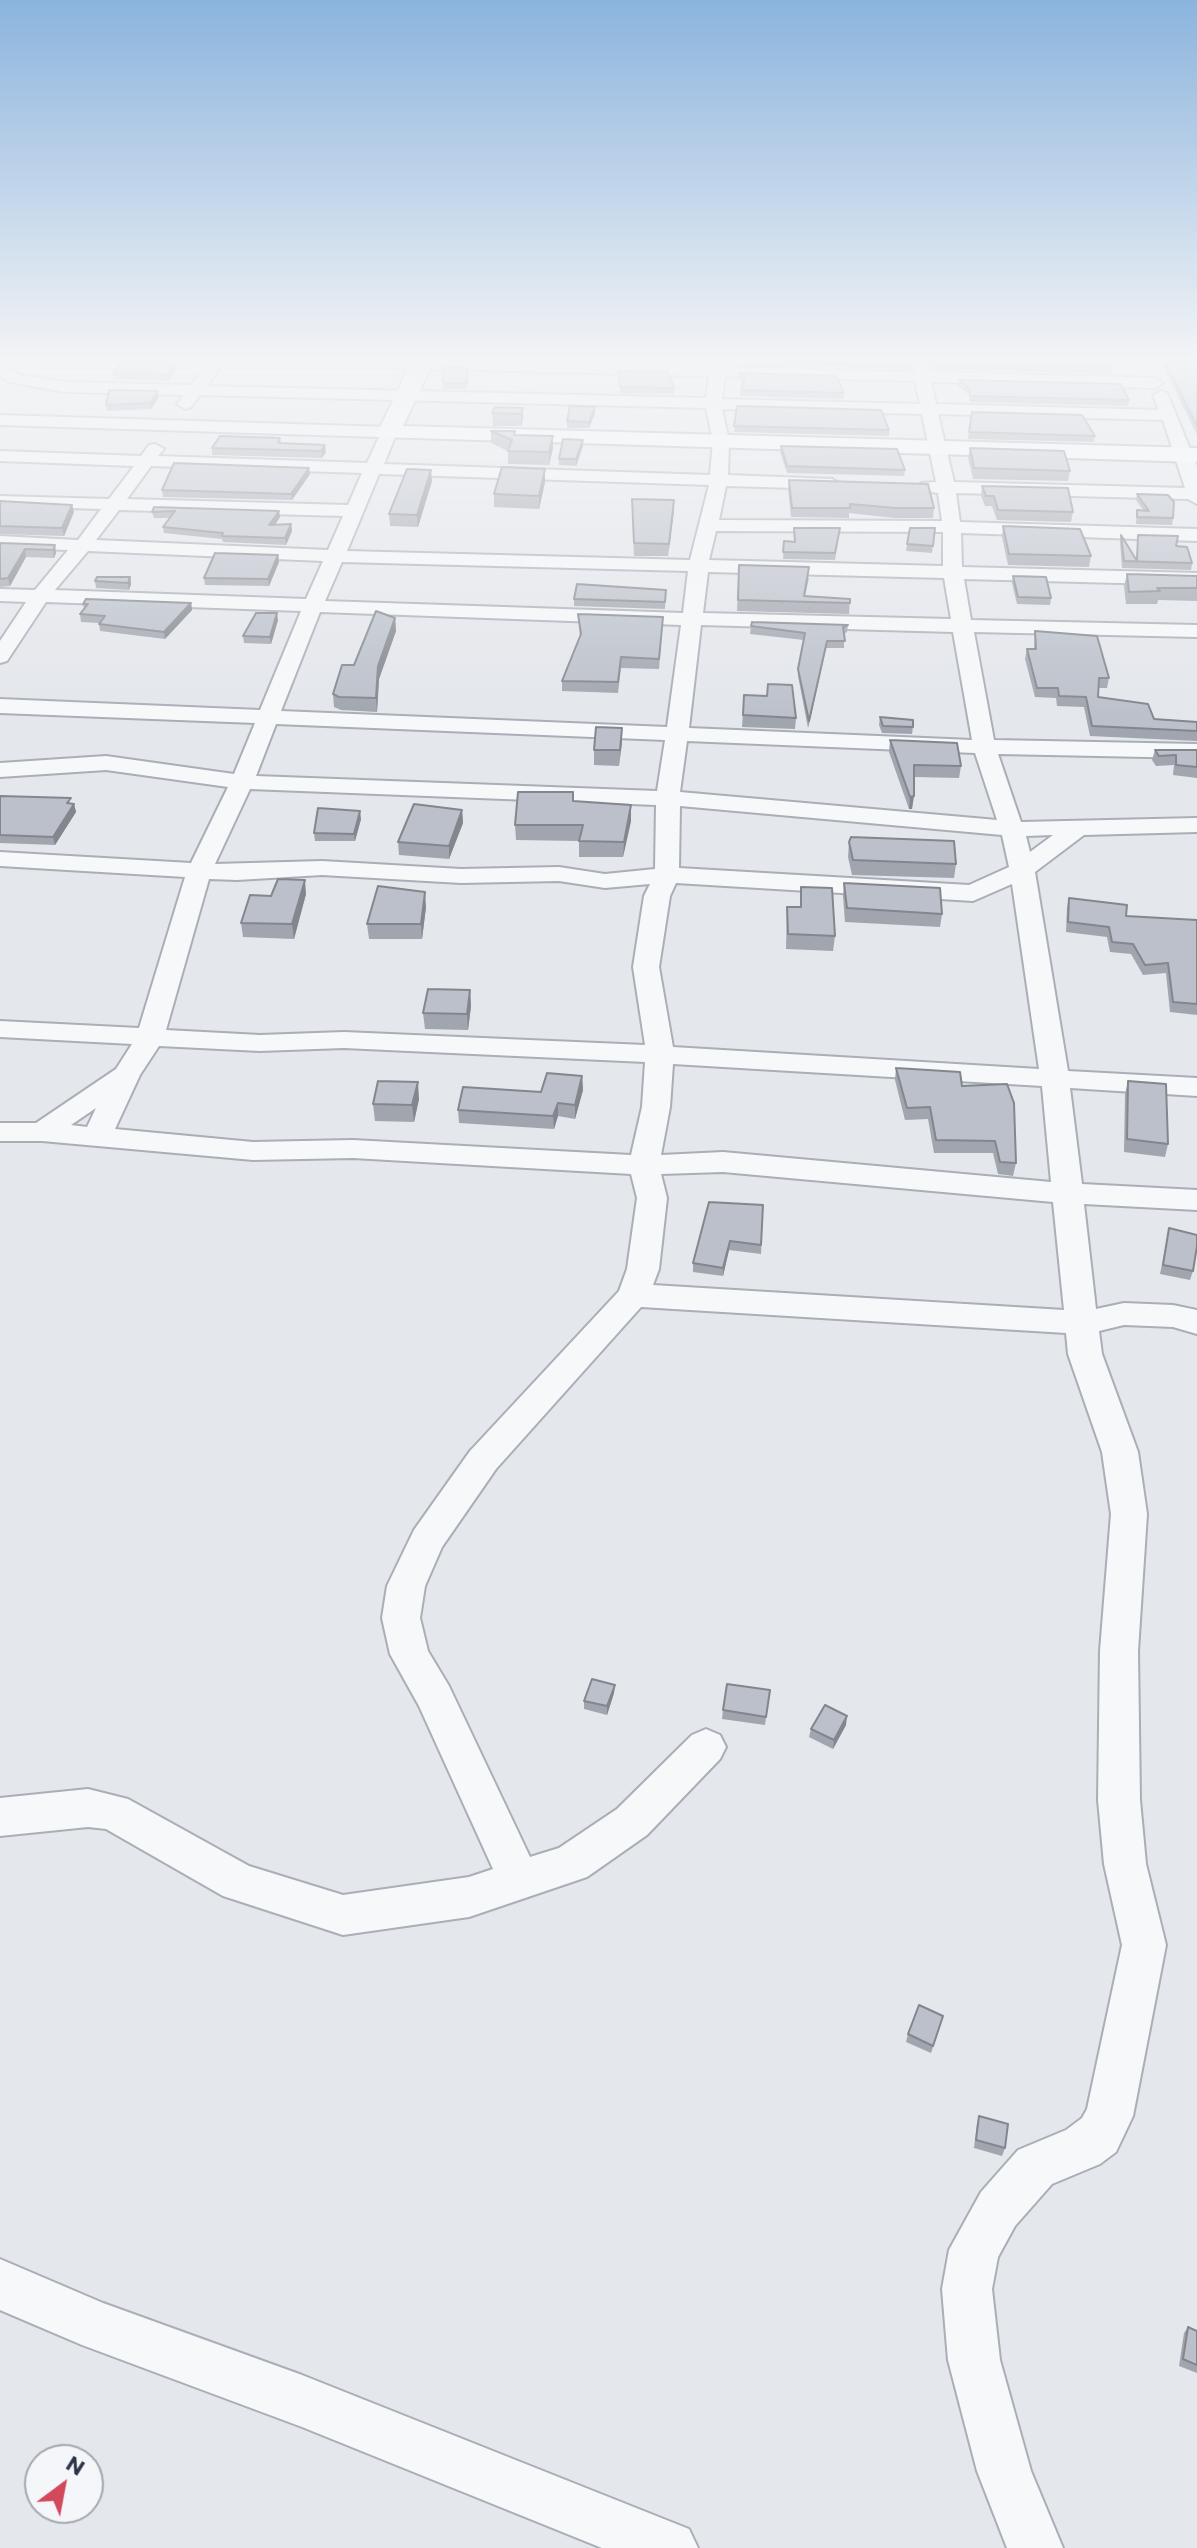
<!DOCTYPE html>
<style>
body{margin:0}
#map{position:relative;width:1197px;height:2548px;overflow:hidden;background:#e4e7ec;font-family:Commissioner,sans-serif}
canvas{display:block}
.north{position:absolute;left:24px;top:2444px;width:80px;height:80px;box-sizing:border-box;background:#f4f6f9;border:2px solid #a4a8b1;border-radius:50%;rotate:32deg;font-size:22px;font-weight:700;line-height:32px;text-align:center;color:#2b3445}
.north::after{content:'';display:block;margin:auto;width:28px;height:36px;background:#d1495b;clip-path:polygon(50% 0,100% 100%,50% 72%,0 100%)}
</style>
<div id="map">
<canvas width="1197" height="2548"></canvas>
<div class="north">N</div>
</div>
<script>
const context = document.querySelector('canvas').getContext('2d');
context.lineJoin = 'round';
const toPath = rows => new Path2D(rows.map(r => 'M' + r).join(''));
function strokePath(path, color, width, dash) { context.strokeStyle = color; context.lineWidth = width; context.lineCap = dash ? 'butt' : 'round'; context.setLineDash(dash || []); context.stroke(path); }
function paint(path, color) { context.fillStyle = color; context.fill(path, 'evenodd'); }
const street = toPath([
 [0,362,20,375,65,382,191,385,208,362,224,362,207,386,706,398,709,376,348,367,340,362,520,362,711,367,711,362,727,362,726,367,914,372,914,362,930,362,930,372,1155,378,1163,383,1155,388,931,382,936,404,1159,410,1153,396,1161,391,1167,393,1197,466,1197,504,1188,499,956,493,960,522,1197,529,1197,541,961,533,962,567,1197,573,1197,585,964,579,971,620,1197,625,1197,637,974,632,994,740,1197,744,1197,758,998,754,1021,822,1197,818,1197,832,1084,835,1035,872,1068,1071,1197,1078,1197,1096,1070,1088,1082,1184,1197,1190,1197,1210,1084,1204,1096,1309,1124,1303,1173,1305,1197,1310,1197,1334,1173,1327,1124,1325,1099,1331,1102,1354,1138,1452,1147,1514,1138,1651,1140,1800,1146,1864,1166,1945,1133,2116,1116,2152,1100,2164,1052,2184,1015,2226,998,2257,992,2289,1000,2360,1031,2471,1063,2548,1007,2548,977,2471,948,2360,942,2289,949,2250,981,2192,1018,2150,1066,2130,1082,2118,1087,2109,1122,1945,1104,1864,1098,1800,1100,1651,1111,1514,1102,1452,1068,1354,1066,1333,641,1307,496,1469,442,1547,425,1586,420,1618,428,1651,449,1686,530,1857,559,1848,617,1809,692,1735,706,1729,720,1735,726,1747,720,1759,647,1835,587,1877,469,1917,343,1935,223,1896,106,1829,88,1827,0,1836,0,1798,88,1789,128,1799,249,1866,343,1895,469,1877,493,1869,419,1706,390,1654,382,1618,387,1586,414,1530,470,1451,619,1291,627,1269,637,1198,631,1174,353,1158,253,1160,42,1141,0,1141,0,1123,36,1123,116,1069,132,1044,0,1037,0,1021,139,1028,185,877,0,866,0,852,191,863,228,787,106,770,0,777,0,763,106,756,234,774,255,723,0,713,0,699,260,710,301,611,46,602,7,661,0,663,0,641,26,602,0,601,0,589,35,590,68,550,0,548,0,536,78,540,101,509,0,506,0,496,109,499,134,466,0,461,0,451,141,456,149,445,155,444,164,449,158,456,367,463,379,437,0,425,0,415,389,427,397,432,384,464,710,475,713,441,706,408,200,395,191,407,185,409,177,404,184,395,65,392,9,382,0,375,0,362],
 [725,376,915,381,920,404,722,399,725,376],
 [722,409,922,414,936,482,921,483,918,487,921,491,938,493,942,521,719,520,726,486,832,489,841,484,832,479,728,475,729,441,722,409],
 [938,414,1163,420,1185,488,954,482,938,414],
 [151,466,362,473,348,505,127,499,151,466],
 [379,474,709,485,690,560,347,551,379,474],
 [119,510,343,516,328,550,96,540,119,510],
 [716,531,943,532,943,566,709,560,716,531],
 [88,551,323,561,306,599,55,590,88,551],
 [342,562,688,571,683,613,325,601,342,562],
 [708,572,944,578,951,619,703,613,708,572],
 [320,612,681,625,667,727,281,711,320,612],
 [701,625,953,632,972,740,689,728,701,625],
 [276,724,665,740,657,791,256,776,276,724],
 [687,741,975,753,997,820,680,792,687,741],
 [250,789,656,805,655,869,605,874,559,867,461,869,322,861,215,864,250,789],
 [680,806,1002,835,1009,867,969,885,679,868,680,806],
 [1053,835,1030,852,1026,836,1053,835],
 [322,875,461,883,559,881,605,888,650,884,644,896,633,967,645,1045,344,1032,260,1035,166,1030,209,879,237,880,322,875],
 [676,883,973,901,1012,884,1039,1069,673,1047,659,967,670,896,676,883],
 [159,1046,260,1051,344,1048,645,1062,642,1107,631,1155,353,1140,253,1142,115,1129,140,1075,159,1046],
 [673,1064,1042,1086,1051,1182,723,1152,661,1155,670,1107,673,1064],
 [96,1108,87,1127,71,1125,96,1108],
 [723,1172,1053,1202,1064,1310,653,1285,659,1269,667,1198,661,1174,723,1172],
 [0,2259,103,2303,302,2375,689,2529,698,2548,602,2548,302,2427,82,2345,0,2310,0,2259]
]);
const secondary = toPath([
 [411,362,433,362,403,426,1197,448,1197,462,381,437,378,432,411,362]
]);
const wall = toPath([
 [176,362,177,368,168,381,114,379,113,373],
 [628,362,677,362,677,363],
 [741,362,913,362,911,369,741,364],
 [932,362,1111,362,1113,368,1112,374,933,369],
 [1161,362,1197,362,1197,435],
 [467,367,467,389,443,389,443,383],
 [618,371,674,388,674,394,620,393],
 [739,373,844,393,844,399,740,396,741,390,744,381,739,381],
 [959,380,1129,400,1128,406,970,402,969,395,958,386],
 [159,397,151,409,107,411,106,405],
 [737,406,889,430,889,436,734,432],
 [523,408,523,420,521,426,493,426,492,413],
 [972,412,1095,436,1094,442,968,439],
 [595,413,589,428,567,428,567,421],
 [491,431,515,435,553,436,553,448,549,465,508,464,508,451,491,443],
 [280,438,281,443,326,452,322,458,212,455,212,448],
 [583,446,576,466,559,465,559,459],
 [781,446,905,470,904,476,787,473,780,452],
 [970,448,1070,471,1068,481,973,479,968,458],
 [545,469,545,482,539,509,494,507,494,494],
 [310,474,292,500,163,497,162,490],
 [789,480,934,508,933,518,894,518,849,513,849,518,791,517,788,489],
 [432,481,418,527,390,526,389,514],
 [982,486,1073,512,1071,522,997,520,992,506,985,506,981,496],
 [1137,494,1173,518,1172,525,1136,524,1137,510,1143,510,1136,500],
 [674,500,668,556,634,556,632,511],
 [0,501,74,512,64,536,0,534],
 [279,511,280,517,275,525,291,524,292,531,286,545,223,542,222,539,164,533,163,527,170,518,154,518,152,512],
 [1003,526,1091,556,1089,567,1008,565,1002,537],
 [794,528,840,528,835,560,783,559,784,541,794,542],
 [910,528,935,528,932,553,906,551],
 [1121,535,1136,559,1138,535,1176,546,1192,563,1191,570,1122,568,1120,542],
 [0,543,55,545,56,553,54,558,26,557,10,586,0,587],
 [278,555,279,562,269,586,205,585,204,578],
 [739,565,809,578,805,596,850,599,849,614,737,611],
 [1127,574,1197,576,1197,601,1158,600,1157,604,1126,604,1124,586],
 [1013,576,1051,598,1050,605,1017,604,1012,583],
 [130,577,131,584,129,590,96,588,95,581],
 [666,590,665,609,574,606,574,599],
 [191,603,192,610,165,639,100,631,99,624,100,623,81,622,80,614,84,609,83,604],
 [578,614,663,617,659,669,621,668,618,693,562,691,562,681,580,637],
 [395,618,396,631,379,679,377,712,341,710,334,707,333,694,354,665],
 [278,620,271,644,244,643,243,636],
 [848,625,847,632,844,634,844,648,826,648,808,728,798,676,804,640,750,634,751,626],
 [1035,631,1109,678,1107,688,1099,688,1098,697,1154,719,1197,722,1197,741,1090,736,1084,707,1057,706,1056,698,1035,697,1025,659,1027,649,1034,649],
 [744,695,796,718,795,729,742,727],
 [880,717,913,727,912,734,882,733,879,725],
 [622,728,619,766,594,765,594,750],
 [890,740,961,766,959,778,914,777,912,809,909,809,889,752],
 [1155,750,1197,750,1197,778,1173,775,1174,765,1156,766,1152,760],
 [0,796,74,804,76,812,55,845,0,843],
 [573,801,631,821,623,857,579,857,579,841,516,840,515,825],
 [462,810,463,823,449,859,399,855,398,842],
 [361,819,355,841,315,841,314,833],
 [849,842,956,864,954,878,852,875,848,857],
 [844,883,942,914,940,927,845,922,843,896],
 [801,887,835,936,833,951,786,949,787,907,800,907],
 [306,894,294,939,243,937,241,923],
 [1069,898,1126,916,1197,920,1197,1015,1170,1012,1166,973,1143,975,1131,954,1110,952,1107,937,1066,932,1067,907],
 [426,907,422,939,369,939,367,924],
 [470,990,471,1006,468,1030,425,1029,423,1013],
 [896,1068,962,1086,1016,1163,1013,1176,998,1174,993,1153,934,1153,928,1119,905,1120,895,1080],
 [582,1076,583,1090,575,1119,558,1116,554,1129,459,1123,458,1110,541,1092],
 [1128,1081,1168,1144,1165,1157,1124,1152,1125,1094],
 [419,1099,414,1122,375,1121,373,1104],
 [763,1205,761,1254,729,1250,723,1276,693,1272,693,1263],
 [1169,1228,1193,1271,1190,1280,1160,1274],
 [615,1685,614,1693,607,1715,584,1709,584,1701],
 [770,1690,765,1725,722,1719,723,1710],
 [846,1725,833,1749,809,1737,811,1729],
 [941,2024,931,2053,906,2042,908,2034],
 [979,2116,1005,2148,1002,2156,974,2148,977,2123],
 [1188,2327,1197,2331,1197,2373,1179,2366,1184,2333]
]);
const shadedWall = toPath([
 [176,362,177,368,168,381,168,375],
 [158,391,159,397,151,409,150,403],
 [595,407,595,413,589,428,589,422],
 [523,408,523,420,521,426,521,414],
 [553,436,553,448,549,465,549,452],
 [583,440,583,446,576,466,576,459],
 [325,445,326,452,322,458,321,451],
 [309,468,310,474,292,500,291,494],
 [545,469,545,482,539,509,539,496],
 [431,470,432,481,418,527,417,515],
 [674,500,674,512,668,556,669,544],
 [72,505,74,512,64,536,62,528],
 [279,511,280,517,270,532,269,525],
 [291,524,292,531,286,545,285,538],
 [55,545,56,553,54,558,53,550],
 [25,549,26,557,10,586,8,578],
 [278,555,279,562,269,586,268,579],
 [130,577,131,584,129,590,128,583],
 [191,603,192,610,165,639,164,632],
 [277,613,278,620,271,644,270,637],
 [395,618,396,631,379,679,377,712,376,698,378,666],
 [827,641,826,648,808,728,809,721],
 [622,728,622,743,619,766,620,750],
 [914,796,912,809,909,809,910,797],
 [74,804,76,812,55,845,53,837],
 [631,805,631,821,623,857,624,842],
 [462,810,463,823,449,859,449,846],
 [360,811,361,819,355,841,354,834],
 [305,880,306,894,294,939,292,924],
 [425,892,426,907,422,939,421,924],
 [470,990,471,1006,468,1030,467,1014],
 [582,1076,583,1090,575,1119,575,1105],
 [418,1082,419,1099,414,1122,412,1105],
 [558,1103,558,1116,554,1129,553,1116],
 [730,1241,729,1250,723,1276,723,1268],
 [615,1685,614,1693,607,1715,607,1706],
 [847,1716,846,1725,833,1749,834,1740]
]);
const building = toPath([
 [121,362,176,362,168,375,113,373,121,362],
 [934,362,1111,362,1113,368,934,363,934,362],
 [1165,362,1197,362,1197,426,1165,362],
 [444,366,467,367,467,383,443,383,444,366],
 [618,371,668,372,674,388,620,387,618,371],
 [739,373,836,376,844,393,741,390,746,375,739,374,739,373],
 [959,380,1121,384,1129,400,970,396,970,389,959,380],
 [109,390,158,391,150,403,106,405,109,390],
 [570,406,595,407,589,422,567,421,570,406],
 [737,406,881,410,889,430,734,426,737,406],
 [495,407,523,408,521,414,492,413,495,407],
 [972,412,1082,415,1095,436,969,432,972,412],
 [491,431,515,431,514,435,553,436,549,452,508,451,512,440,491,431],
 [220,436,280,438,278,443,325,445,321,451,212,448,220,436],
 [563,439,583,440,576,459,559,459,563,439],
 [781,446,897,449,905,470,787,466,781,446],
 [970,448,1064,451,1070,471,974,468,970,448],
 [174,463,309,468,291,494,162,490,174,463],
 [502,467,545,469,539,496,494,494,502,467],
 [407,469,431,470,417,515,389,514,407,469],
 [789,480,928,484,934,508,895,508,850,504,850,508,792,508,789,480],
 [982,486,1068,488,1073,512,998,510,994,496,986,496,982,486],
 [1137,494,1168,495,1174,502,1173,518,1137,517,1137,510,1149,511,1137,494],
 [632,499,674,500,669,544,634,543,632,499],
 [0,501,72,505,62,528,0,526,0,501],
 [154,507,279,511,269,525,291,524,285,538,222,536,223,533,163,527,175,511,152,512,154,507],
 [1003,526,1080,529,1091,556,1009,554,1003,526],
 [794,528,840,528,835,553,783,552,784,541,795,542,794,528],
 [910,528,935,528,933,546,907,544,910,528],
 [1121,535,1137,561,1138,535,1178,536,1176,546,1187,547,1192,563,1124,561,1121,535],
 [0,543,55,545,53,550,25,549,8,578,0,579,0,543],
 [215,553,278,555,268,579,204,578,215,553],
 [739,565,809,567,804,596,850,599,850,603,738,600,739,565],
 [1127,574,1197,576,1197,588,1157,588,1160,591,1129,592,1127,574],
 [1013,576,1046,577,1051,598,1018,597,1013,576],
 [97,577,130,577,128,583,95,581,97,577],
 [577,584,666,590,665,602,574,599,577,584],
 [86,599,191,603,164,632,99,624,105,616,80,614,88,604,83,604,86,599],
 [376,611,395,618,378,666,376,698,339,697,333,694,342,665,354,665,376,611],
 [256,613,277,613,270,637,243,636,256,613],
 [578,614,663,617,659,659,621,657,618,682,562,681,581,634,578,614],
 [752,622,848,625,843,627,845,641,827,641,809,721,798,669,805,633,751,626,752,622],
 [1035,631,1097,636,1109,678,1099,678,1098,697,1148,704,1154,719,1197,722,1197,731,1092,726,1086,697,1059,696,1058,688,1037,688,1027,649,1036,649,1035,631],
 [768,684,792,685,796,718,743,715,744,695,767,696,768,684],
 [880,717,913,720,913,727,883,726,880,717],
 [596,727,622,728,620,750,594,750,596,727],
 [890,740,957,743,961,766,914,765,914,796,910,797,890,740],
 [1155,750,1197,750,1197,767,1176,765,1176,755,1159,756,1155,750],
 [518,792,573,792,573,801,631,805,624,842,579,841,583,825,515,825,518,792],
 [0,796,71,798,67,803,74,804,53,837,0,835,0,796],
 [414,804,462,810,449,846,398,842,414,804],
 [318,808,360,811,354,834,314,833,318,808],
 [851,837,954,841,956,864,853,860,849,842,851,837],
 [278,879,305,880,292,924,241,923,250,895,271,896,278,879],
 [844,883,940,888,942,914,847,908,844,883],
 [378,886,425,892,421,924,367,924,378,886],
 [801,887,832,888,835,936,788,934,787,907,801,907,801,887],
 [1069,898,1127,905,1126,916,1197,920,1197,1004,1173,1002,1168,963,1145,965,1133,944,1112,942,1109,927,1068,922,1069,898],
 [428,989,470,990,467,1014,423,1013,428,989],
 [896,1068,960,1072,962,1086,1007,1084,1014,1103,1016,1163,1000,1162,995,1141,936,1140,930,1107,907,1108,896,1068],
 [547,1073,582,1076,575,1105,558,1103,553,1116,458,1110,463,1087,541,1092,547,1073],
 [378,1081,418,1082,412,1105,373,1104,378,1081],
 [1128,1081,1166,1084,1168,1144,1127,1139,1128,1081],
 [709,1202,763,1205,761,1245,730,1241,723,1268,693,1263,709,1202],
 [1169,1228,1197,1235,1197,1246,1193,1271,1163,1265,1169,1228],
 [592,1679,615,1685,607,1706,584,1701,592,1679],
 [727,1684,770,1690,766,1717,723,1710,727,1684],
 [825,1705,847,1716,834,1740,811,1729,825,1705],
 [919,2005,943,2016,933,2046,908,2034,919,2005],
 [979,2116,1008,2124,1005,2148,976,2140,979,2116],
 [1188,2327,1197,2331,1197,2365,1183,2359,1188,2327]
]);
strokePath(street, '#a9aeb7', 4);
strokePath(secondary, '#a9aeb7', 4);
paint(street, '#f7f8fa');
paint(secondary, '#fff');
paint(wall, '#a1a5ae');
paint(shadedWall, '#83868d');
paint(building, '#bbc0ca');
strokePath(building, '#83868d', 2);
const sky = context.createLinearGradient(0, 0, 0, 719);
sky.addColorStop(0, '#8bb4dd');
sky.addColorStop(0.5, '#f3f4f6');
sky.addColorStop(1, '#f3f4f600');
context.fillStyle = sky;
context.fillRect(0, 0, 1197, 719);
</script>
